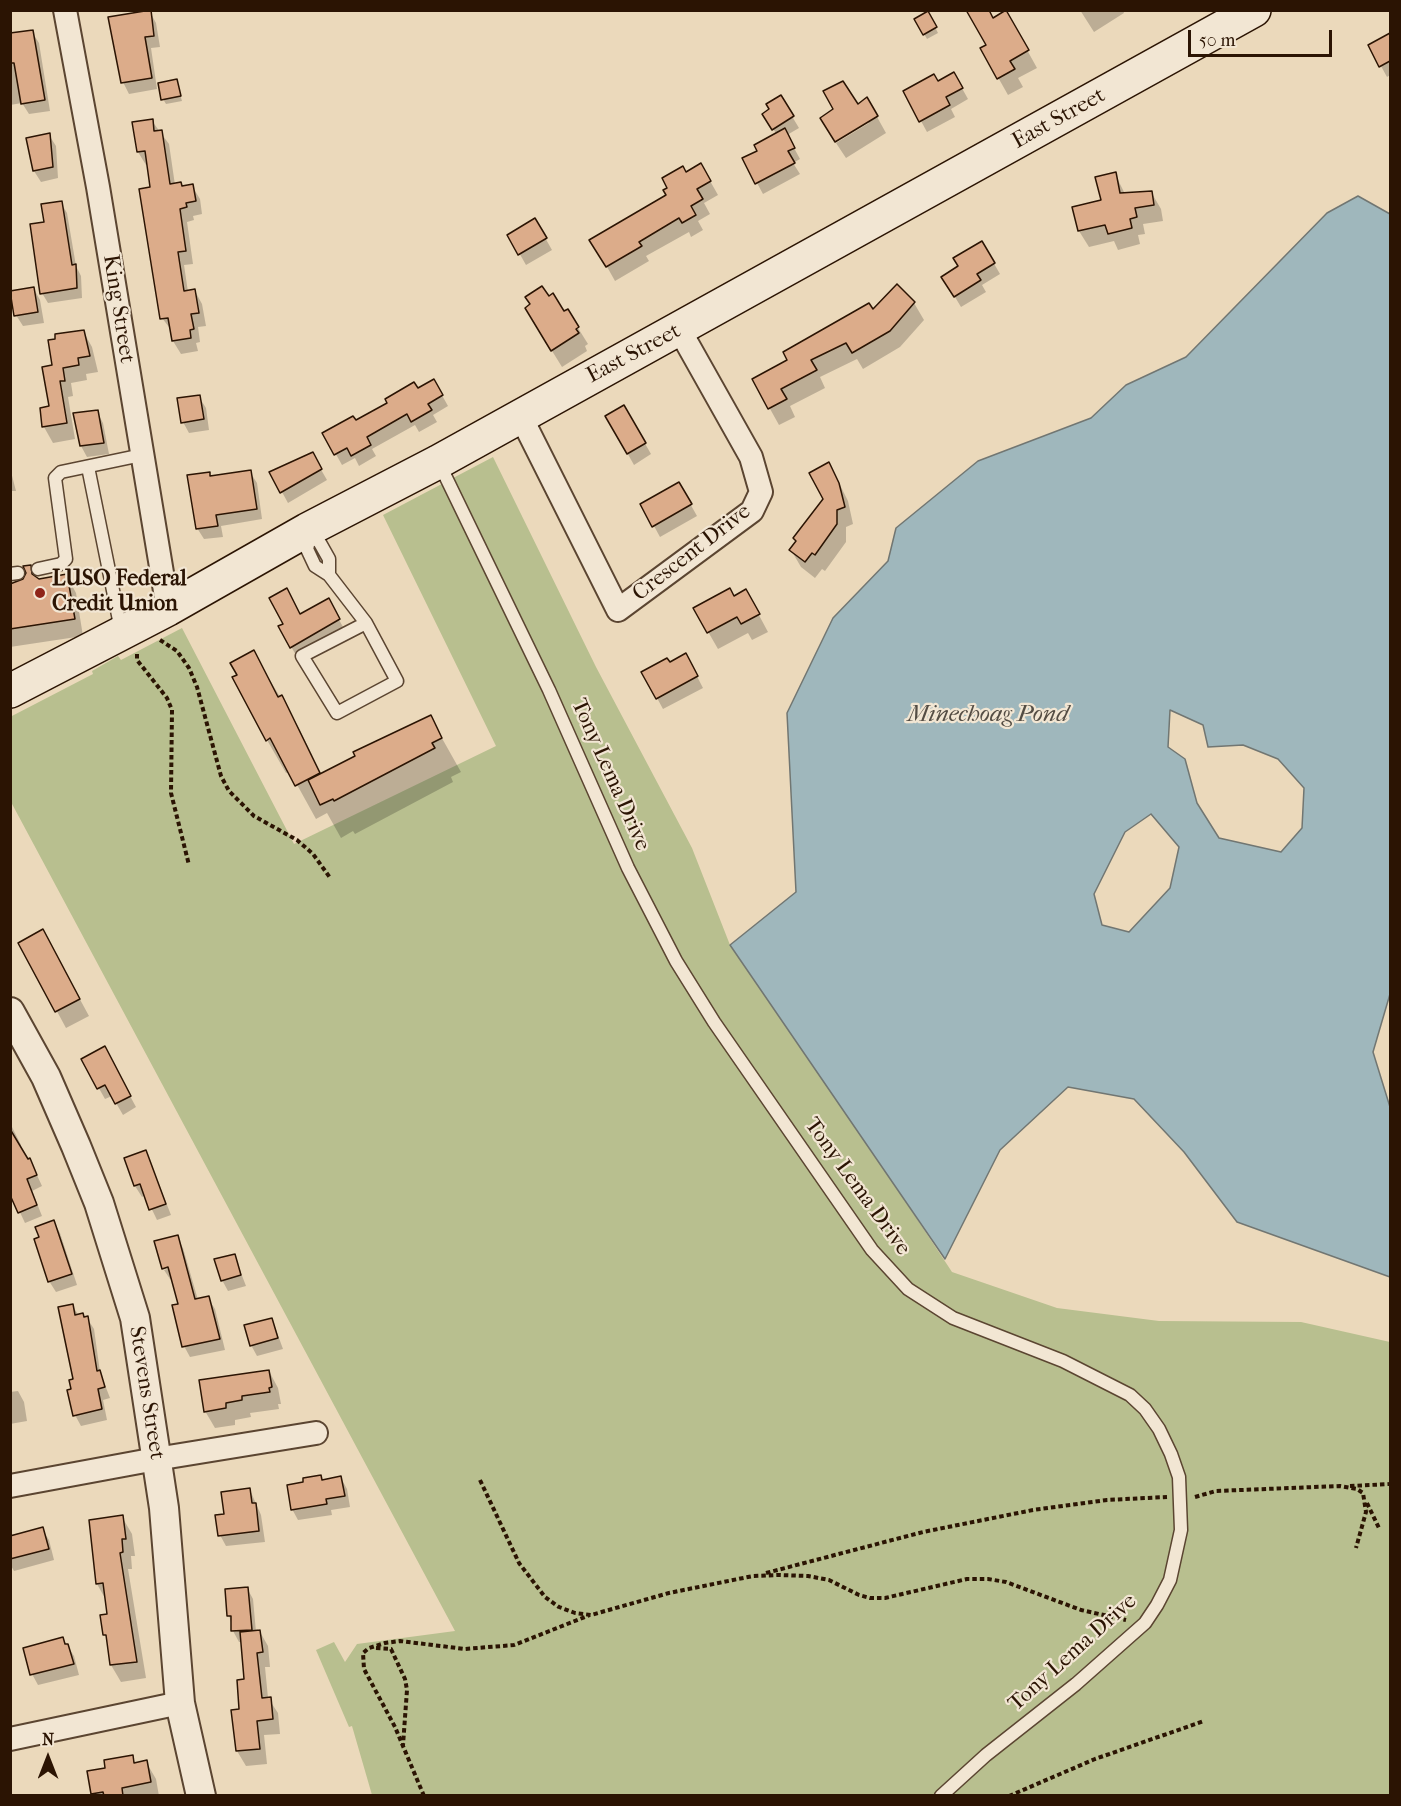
<!DOCTYPE html>
<style>
body{margin:0}
#map{position:relative;width:1401px;height:1806px;overflow:hidden;background:#ebd9bb;font-family:"IM FELL French Canon",serif}
canvas{display:block}
.frame{position:absolute;inset:0;border:12px solid #2b1403;pointer-events:none}
.north{position:absolute;left:18px;top:1728px;width:60px;height:60px;-webkit-text-stroke:4px #f2e6d3;paint-order:stroke;rotate:0deg;font-size:16px;font-weight:700;line-height:24px;text-align:center;color:#2b1403}
.north::after{content:'';display:block;margin:auto;width:21px;height:27px;background:#2b1403;clip-path:polygon(50% 0,100% 100%,50% 72%,0 100%)}
.scale{position:absolute;left:1188px;top:30px;width:144px;height:27px;box-sizing:border-box;border:3px solid #2b1403;border-top:0;padding-left:8px;font-size:18px;line-height:21px;white-space:nowrap;color:#2b1403;-webkit-text-stroke:4px #f2e6d3;paint-order:stroke}
</style>
<div id="map">
<canvas width="1401" height="1806"></canvas>
<div class="frame"></div>
<div class="north">N</div>
<div class="scale">50 m</div>
</div>
<script>
const context = document.querySelector('canvas').getContext('2d');
context.lineJoin = 'round';
function paint(path, color) { context.fillStyle = color; context.fill(path, 'evenodd'); }
const toPath = rows => new Path2D(rows.map(r => 'M' + r).join(''));
function strokePath(path, color, width, dash) { context.strokeStyle = color; context.lineWidth = width; context.lineCap = dash ? 'butt' : 'round'; context.setLineDash(dash || []); context.stroke(path); }
function write(font, color, halo, rows, align = 'center') {
  context.font = font + ' "IM FELL French Canon",serif'; context.lineWidth = 4.5; context.setLineDash([]); context.textBaseline = 'middle'; context.strokeStyle = halo; context.fillStyle = color; for (const [text, x, y, turn = 0] of rows) {
    context.save(); context.translate(x, y); context.rotate((+turn || 0) * Math.PI / 180); context.textAlign = isNaN(turn) ? turn : align; if (halo) context.strokeText(text, 0, 0); context.fillText(text, 0, 0); context.restore();
  }
}
const green = toPath([
 [493,457,596,667,692,848,730,945,849,1116,952,1272,1057,1308,1159,1321,1301,1322,1390,1342,1390,1795,372,1795,352,1726,349,1727,316,1650,334,1642,345,1662,357,1644,455,1631,11,802,10,717,93,674,92,671,118,656,121,660,182,628,294,844,496,746,383,515]
]);
const water = toPath([
 [1358,196,1390,214,1390,994,1373,1052,1390,1107,1390,1277,1237,1222,1184,1152,1134,1099,1068,1087,1000,1150,945,1259,730,945,796,892,787,713,833,618,888,561,896,528,978,461,1091,418,1126,385,1186,357,1327,213,1358,196],
 [1170,710,1203,725,1208,747,1243,745,1278,759,1304,788,1302,828,1281,852,1219,838,1197,803,1185,759,1168,747,1170,710],
 [1151,814,1179,847,1170,888,1129,932,1102,925,1094,894,1125,832,1151,814]
]);
const shadow = toPath([
 [1080,10,1123,10,1124,13,1094,32],
 [150,12,156,23,160,47,151,48,157,89,129,94,123,82],
 [1006,12,1037,68,1018,78,1023,87,1008,95,982,49,988,45,993,20],
 [928,13,938,33,927,39,916,20],
 [32,32,39,43,50,111,29,114,22,103,10,105,10,42],
 [1390,35,1390,75,1387,77,1370,46],
 [954,74,968,99,951,109,955,117,927,132,921,121,937,83],
 [176,81,182,101,166,104,163,99],
 [781,98,799,128,787,135,800,159,793,163,800,174,763,194,744,159,759,151,777,135,764,114],
 [867,99,886,133,846,158,836,143,869,123,857,106],
 [152,121,169,144,175,185,181,184,183,188,192,186,200,199,202,214,193,216,194,220,187,222,193,264,184,265,188,292,195,291,202,304,206,326,198,327,200,342,196,343,198,351,181,354,173,341,172,331,162,318,152,188,149,164,146,165,138,152],
 [49,135,56,146,58,178,41,182,34,171],
 [701,165,718,195,704,203,710,214,698,221,703,230,691,237,689,232,646,256,649,261,615,281,592,240,668,195,669,189,685,174],
 [1115,174,1125,194,1151,192,1161,209,1163,221,1143,224,1145,234,1138,235,1140,244,1118,250,1114,241,1089,247,1079,231,1074,208,1103,201],
 [61,203,67,213,76,266,81,276,82,298,48,303,42,293,46,223],
 [535,220,552,250,526,265,509,235],
 [982,243,1000,274,982,285,986,292,961,307,943,277,960,266],
 [34,289,40,300,44,323,23,326,16,315],
 [914,303,924,320,900,347,863,369,857,359,820,377,825,388,790,406,795,417,779,425,754,380,872,311],
 [564,313,578,328,588,344,585,346,587,351,562,367,536,325],
 [83,331,92,347,98,372,86,374,87,380,71,383,73,396,68,397,75,439,53,443,44,427,41,409,51,408,54,367],
 [434,381,448,406,433,415,437,422,419,432,415,425,372,449,376,456,359,466,355,458,342,465,324,433,355,422],
 [199,397,206,408,209,430,189,433,183,422],
 [624,407,651,454,634,465,607,417],
 [97,412,103,423,109,454,87,457,81,446],
 [312,454,327,480,288,503,271,472],
 [10,468,16,491,10,491],
 [250,472,257,483,262,519,221,526,223,537,204,539,197,528,209,474,211,478],
 [838,481,848,501,853,524,846,527,846,542,825,571,822,569,815,578,801,567,791,550],
 [679,484,697,516,660,537,642,504],
 [30,567,38,581,67,576,76,593,83,636,10,647,10,586,20,584,27,576],
 [746,591,768,632,752,640,748,633,718,649,695,609,734,598],
 [328,600,348,636,301,664,280,627],
 [253,652,300,730,322,775,430,717,461,772,451,777,453,782,355,834,353,831,341,838,327,813,316,819,290,772,286,773,267,740,239,676],
 [686,655,703,688,663,709,657,698,669,664],
 [20,943,52,948,89,1016,66,1028],
 [110,1059,136,1107,123,1115,112,1096,105,1099,83,1060],
 [10,1123,21,1145,19,1147,27,1161,30,1160,42,1186,32,1191,42,1216,25,1223,10,1191],
 [146,1152,171,1215,157,1220,145,1195,142,1197,135,1186,126,1159],
 [54,1222,60,1233,77,1285,56,1292,49,1281,41,1238],
 [177,1237,183,1248,198,1300,208,1298,215,1309,225,1350,190,1357,184,1346,180,1305,172,1279,170,1279,164,1270,175,1267,164,1267,164,1269,156,1242],
 [234,1255,246,1286,228,1291,222,1280],
 [72,1305,79,1316,87,1318,94,1329,100,1372,110,1398,103,1400,107,1420,81,1426,75,1415,73,1390,75,1380],
 [272,1319,283,1349,257,1356,251,1345],
 [269,1371,278,1388,281,1404,278,1404,279,1409,250,1413,251,1417,235,1420,235,1425,215,1428,205,1411],
 [18,1391,24,1402,27,1421,10,1424,10,1392],
 [320,1476,323,1481,341,1478,347,1489,350,1507,331,1510,332,1515,298,1520,292,1509],
 [250,1490,261,1515,265,1542,226,1546,220,1535,226,1516],
 [122,1517,132,1534,135,1556,131,1556,132,1569,128,1569,146,1678,121,1682,111,1665,109,1642,105,1635,108,1615,106,1600,97,1584],
 [42,1529,49,1540,54,1560,14,1571,10,1564,10,1535],
 [247,1588,253,1599,256,1632,260,1632,268,1646,270,1667,265,1667,268,1698,278,1713,280,1734,264,1735,267,1764,246,1766,237,1751,232,1712,241,1711,246,1681,242,1642,239,1642,233,1631,229,1615],
 [63,1639,74,1656,79,1675,38,1685,32,1674],
 [132,1757,136,1764,146,1762,156,1779,159,1796,94,1796,89,1772,107,1769]
]);
const building = toPath([
 [151,10,154,36,145,37,152,78,121,83,108,17,151,10],
 [966,10,989,10,993,18,1006,10,1029,50,1010,61,1015,69,997,79,980,48,986,45,966,10],
 [928,11,937,27,923,35,914,19,928,11],
 [33,30,45,100,21,104,14,63,10,63,10,33,33,30],
 [1390,33,1390,61,1379,67,1368,45,1390,33],
 [954,72,963,88,946,97,950,105,919,122,903,91,934,74,938,81,954,72],
 [177,79,181,96,161,100,158,83,177,79],
 [843,81,858,104,867,97,878,116,835,142,820,118,833,109,823,91,843,81],
 [781,95,794,116,772,130,762,114,769,109,766,104,781,95],
 [153,119,154,131,162,130,170,184,181,182,182,186,193,184,196,201,186,203,187,207,180,209,186,251,178,252,184,291,195,289,199,313,191,314,194,329,190,330,191,338,172,341,168,318,160,319,139,189,150,187,145,151,137,152,132,122,153,119],
 [785,128,795,148,788,151,795,163,755,184,742,158,757,151,754,145,785,128],
 [50,133,53,167,33,171,26,138,50,133],
 [701,163,711,181,697,189,703,199,691,206,696,215,682,223,679,218,639,242,642,246,606,267,589,240,666,195,663,190,667,188,662,178,683,166,686,172,701,163],
 [1116,172,1120,193,1152,191,1154,205,1135,208,1137,217,1130,219,1132,228,1108,234,1105,225,1078,231,1072,207,1101,200,1095,177,1116,172],
 [62,201,72,265,76,264,77,288,40,294,30,224,44,222,41,204,62,201],
 [535,218,547,238,518,255,507,235,535,218],
 [982,241,995,263,977,274,981,280,954,297,941,277,958,266,953,258,982,241],
 [897,284,915,302,890,331,852,353,846,343,811,360,817,370,781,389,787,399,768,409,752,379,787,360,783,352,869,303,873,309,897,284],
 [542,286,549,296,553,293,564,311,568,309,579,327,576,329,579,333,551,351,525,308,530,304,525,297,542,286],
 [34,287,38,312,14,316,10,291,34,287],
 [84,330,90,356,78,358,79,365,63,368,65,381,60,381,67,423,42,427,40,408,49,406,42,367,52,365,48,340,55,339,55,334,84,330],
 [434,379,443,395,428,404,432,410,411,422,407,414,367,437,371,445,351,456,347,448,334,455,322,433,353,416,356,420,387,403,385,399,414,382,418,388,434,379],
 [200,395,204,419,181,423,177,398,200,395],
 [624,405,646,443,627,454,605,416,624,405],
 [98,410,104,443,80,446,73,413,98,410],
 [313,452,322,469,280,493,269,472,313,452],
 [829,462,839,483,845,507,837,510,837,524,815,555,812,553,805,562,789,550,796,541,793,538,823,499,809,473,829,462],
 [251,470,257,509,216,515,218,526,196,529,187,475,210,472,210,476,251,470],
 [679,482,692,504,652,527,640,504,679,482],
 [31,565,32,574,39,579,67,574,75,619,10,629,10,584,23,579,26,573,23,566,31,565],
 [287,588,300,614,329,598,340,619,290,648,278,626,283,624,269,598,287,588],
 [730,588,734,596,746,589,760,614,741,624,737,617,707,633,693,608,730,588],
 [254,650,278,697,282,695,320,773,295,786,270,738,266,741,232,677,237,675,230,663,254,650],
 [686,653,698,676,656,699,641,672,667,658,670,662,686,653],
 [431,715,442,738,432,743,435,748,334,801,333,799,320,805,308,780,355,756,353,752,431,715],
 [43,929,80,999,55,1012,18,943,43,929],
 [105,1046,131,1096,115,1104,105,1085,97,1089,81,1059,105,1046],
 [10,1129,28,1159,30,1158,37,1175,27,1179,37,1205,18,1213,10,1195,10,1129],
 [146,1150,166,1204,149,1210,140,1184,134,1186,124,1158,146,1150],
 [54,1220,72,1274,48,1282,34,1239,39,1237,35,1227,54,1220],
 [178,1235,195,1299,209,1296,220,1339,182,1347,172,1305,178,1304,168,1267,162,1269,154,1241,178,1235],
 [235,1254,241,1275,221,1281,214,1259,235,1254],
 [73,1304,75,1315,83,1313,84,1317,88,1316,97,1371,100,1370,105,1387,98,1389,102,1409,73,1416,67,1390,71,1389,69,1380,73,1379,58,1307,73,1304],
 [272,1318,278,1338,250,1346,244,1325,272,1318],
 [269,1370,272,1387,269,1388,270,1392,242,1396,242,1400,226,1403,226,1408,204,1412,199,1380,269,1370],
 [321,1475,322,1480,341,1476,345,1496,326,1499,327,1504,291,1510,287,1485,303,1482,303,1478,321,1475],
 [250,1488,252,1503,256,1503,259,1531,218,1536,215,1515,224,1514,221,1492,250,1488],
 [123,1515,126,1539,122,1539,123,1552,120,1553,137,1662,110,1665,106,1635,103,1635,100,1615,107,1614,103,1583,96,1584,89,1520,123,1515],
 [43,1527,49,1549,10,1559,10,1536,43,1527],
 [248,1587,252,1630,231,1631,231,1616,227,1616,225,1589,248,1587],
 [260,1630,263,1652,257,1653,262,1698,271,1697,273,1719,257,1721,260,1749,236,1751,231,1710,239,1709,237,1680,244,1679,240,1632,260,1630],
 [63,1637,65,1644,68,1644,74,1664,30,1675,23,1648,63,1637],
 [133,1755,134,1763,147,1760,151,1782,122,1788,123,1796,104,1796,103,1792,91,1794,87,1771,105,1768,104,1760,133,1755]
]);
const path = toPath([
 [160,640,177,651,189,668,197,687,221,776,229,791,254,816,297,840,313,854,331,879],
 [137,654,137,660,167,698,172,710,171,793,189,865],
 [480,1480,519,1563,545,1597,559,1607,575,1613,591,1615,669,1593,753,1576,779,1575,808,1576,829,1580,859,1595,870,1598,885,1598,967,1579,988,1579,1006,1582,1081,1610,1126,1620],
 [1350,1486,1390,1484],
 [1195,1497,1216,1491,1340,1486,1357,1489,1363,1493,1366,1512,1356,1548],
 [1367,1503,1379,1528],
 [766,1573,923,1532,1033,1510,1107,1500,1167,1497],
 [376,1648,391,1649,405,1679,407,1690,403,1745],
 [424,1796,395,1727,364,1669,363,1653,369,1648,385,1643,400,1641,465,1649,514,1645,590,1615],
 [1009,1796,1095,1759,1204,1721]
]);
const service = toPath([
 [439,463,549,690,628,868,676,961,714,1022,872,1250,908,1289,953,1318,1063,1361,1130,1395,1145,1409,1159,1429,1171,1454,1179,1477,1181,1530,1170,1580,1157,1605,1145,1623,1076,1684,986,1755,941,1796],
 [88,467,121,630],
 [308,533,320,543,329,559,329,575],
 [310,537,307,549,315,566,329,575,366,623,397,681,337,713,302,656,366,623],
 [38,569,61,564,66,559,55,478,61,472,142,455],
 [10,574,18,573]
]);
const minor = toPath([
 [65,10,98,187,168,609],
 [520,415,618,610,752,511,761,492,751,457,679,329],
 [10,1486,156,1459,316,1433],
 [10,1739,180,1703]
]);
const tertiary = toPath([
 [10,1012,46,1077,76,1146,99,1203,135,1318,164,1508,180,1703,201,1796]
]);
const secondary = toPath([
 [10,691,168,609,307,530,438,462,1254,10]
]);
const markers = [
 [40,593,6,"#8f2418"]
];
const streetNames = [
 ["East Street",1059,119,-29],
 ["King Street",118,309,81],
 ["East Street",634,354,-28],
 ["Crescent Drive",692,553,-38],
 ["Tony Lema Drive",610,775,66],
 ["Tony Lema Drive",857,1187,54],
 ["Stevens Street",146,1393,81],
 ["Tony Lema Drive",1073,1653,-42]
];
const poiNames = [
 ["LUSO Federal",52,580],
 ["Credit Union",52,605]
];
const waterNames = [
 ["Minechoag Pond",988,715]
];
paint(green, '#b8bf8f');
paint(water, '#9fb7bc');
strokePath(water, '#717672', 1.5);
paint(shadow, '#0003');
paint(building, '#dcac8a');
strokePath(building, '#2b1403', 1.5);
strokePath(service, '#5b4531', 15);
strokePath(minor, '#5b4531', 26);
strokePath(tertiary, '#5b4531', 32);
strokePath(secondary, '#2b1403', 36);
strokePath(path, '#2b1403', 4, [4.5, 3]);
strokePath(service, '#f2e6d3', 12);
strokePath(minor, '#f2e6d3', 22);
strokePath(tertiary, '#f2e6d3', 28);
strokePath(secondary, '#f2e6d3', 33);
for (const [x, y, r, color] of markers) { const dot = new Path2D(); dot.arc(x, y, r, 0, 2 * Math.PI); context.fillStyle = color; context.fill(dot); strokePath(dot, '#f2e6d3', 2); }
write('22px', '#2b1403', '#f2e6d3', streetNames);
write('bold 22px', '#2b1403', '#f2e6d3', poiNames, 'left');
write('italic 24px', '#544d44', '#f2e6d3', waterNames);
</script>
